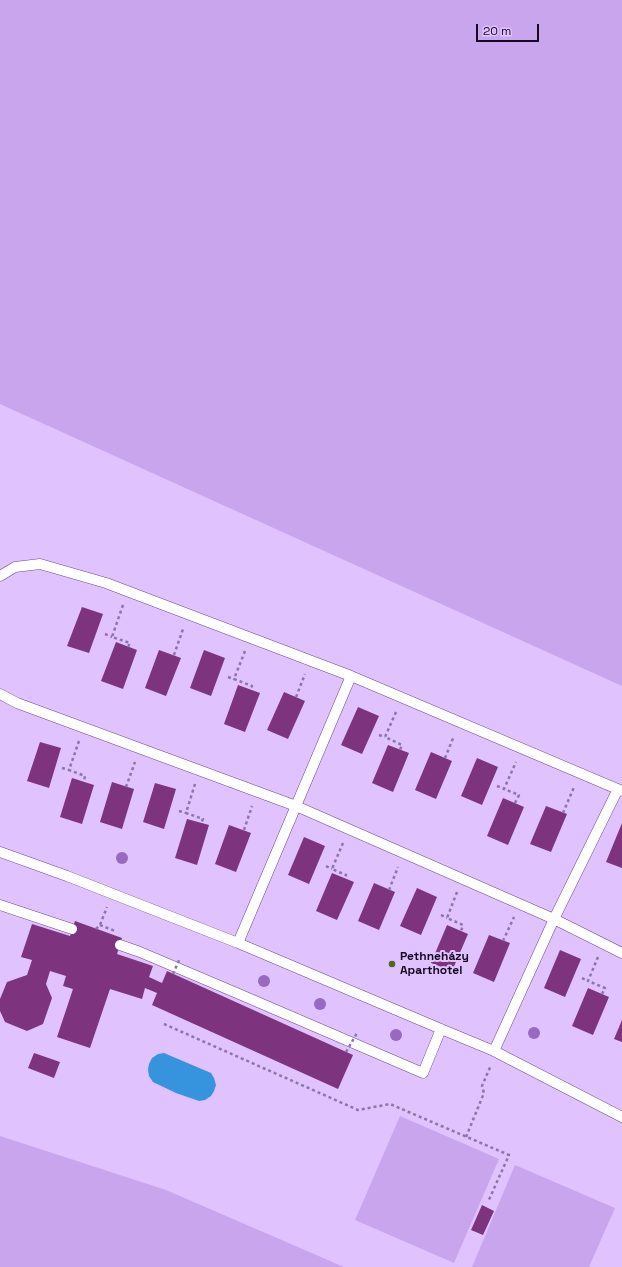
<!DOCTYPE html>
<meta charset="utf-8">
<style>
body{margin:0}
#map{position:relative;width:622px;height:1267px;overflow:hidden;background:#dfc2fe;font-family:"Space Grotesk",sans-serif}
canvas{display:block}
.scale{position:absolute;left:476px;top:24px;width:63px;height:18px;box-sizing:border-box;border:2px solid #160722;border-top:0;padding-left:5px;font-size:12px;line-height:14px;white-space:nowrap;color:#160722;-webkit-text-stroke:3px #dfc2fe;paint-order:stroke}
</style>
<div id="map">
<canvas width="622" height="1267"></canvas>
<div class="scale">20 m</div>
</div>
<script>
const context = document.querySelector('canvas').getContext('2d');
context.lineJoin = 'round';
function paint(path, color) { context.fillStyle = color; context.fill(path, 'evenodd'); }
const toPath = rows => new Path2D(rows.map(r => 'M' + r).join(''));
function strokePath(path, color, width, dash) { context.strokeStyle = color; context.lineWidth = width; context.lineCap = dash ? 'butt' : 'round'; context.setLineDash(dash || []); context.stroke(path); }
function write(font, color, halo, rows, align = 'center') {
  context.font = font + ' "Space Grotesk",sans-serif'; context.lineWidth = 4; context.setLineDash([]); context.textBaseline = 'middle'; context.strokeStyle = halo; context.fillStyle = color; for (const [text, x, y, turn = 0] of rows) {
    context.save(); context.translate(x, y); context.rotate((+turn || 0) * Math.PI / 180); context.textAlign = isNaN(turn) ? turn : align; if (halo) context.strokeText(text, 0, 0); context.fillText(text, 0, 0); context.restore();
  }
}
const green = toPath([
 [0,0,622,0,622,686,0,404],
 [400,1116,499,1159,454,1263,355,1220],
 [0,1136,166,1190,344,1267,0,1267],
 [515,1165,615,1208,589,1267,472,1267]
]);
const water = toPath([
 [164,1053,211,1073,214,1078,216,1085,214,1091,211,1096,205,1100,199,1101,176,1093,153,1082,149,1076,148,1070,149,1064,152,1058,158,1054]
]);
const building = toPath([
 [82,607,103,614,89,653,67,646],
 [116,642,137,650,123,689,101,681],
 [159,650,181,658,166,696,145,688],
 [204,650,225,658,211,696,190,688],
 [238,685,260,693,245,732,224,724],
 [284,692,305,701,288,739,267,730],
 [358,707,379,716,362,754,341,745],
 [40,742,61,748,49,788,27,781],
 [388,745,409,753,393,792,372,783],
 [431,752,452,761,436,799,415,790],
 [477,758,498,767,482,805,461,796],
 [72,778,94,785,82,824,60,817],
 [112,782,134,789,122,829,100,822],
 [155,783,176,789,164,829,143,822],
 [503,798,524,807,508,845,487,836],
 [546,806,567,814,551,852,530,844],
 [187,819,209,825,197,865,175,858],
 [622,823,622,868,606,862],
 [229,825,251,833,236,872,215,864],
 [304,837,325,846,309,884,288,875],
 [332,873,354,882,337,920,316,911],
 [374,883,395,892,379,930,358,921],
 [417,888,437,897,421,935,400,926],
 [75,921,122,938,117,954,153,966,149,977,162,983,167,971,353,1055,338,1089,152,1005,157,993,145,988,142,999,110,989,90,1048,57,1037,73,989,63,986,66,976,50,971,46,984,52,998,43,1024,27,1031,5,1022,0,1011,0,999,7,982,27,975,32,960,21,957,32,924,70,936],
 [447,925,468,934,452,971,431,963],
 [489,935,510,943,494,982,473,973],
 [560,950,581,959,565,997,544,988],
 [588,988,609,997,593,1035,572,1026],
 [622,1020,622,1042,614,1039],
 [34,1053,60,1062,54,1078,28,1068],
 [482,1205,494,1211,483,1235,471,1230]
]);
const path = toPath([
 [123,605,112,637,130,643,128,647],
 [105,634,112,637],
 [245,651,234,679,252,686,250,689],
 [174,655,183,629],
 [228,677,234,679],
 [296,697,305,674],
 [396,712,385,737,402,745,400,750],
 [379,735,385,737],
 [79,741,69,770,85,776,84,781],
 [445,758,454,736],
 [62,768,69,770],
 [195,784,186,813,203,819,201,823],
 [497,786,504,789],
 [126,787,135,762],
 [515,803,519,795,504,789,516,762],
 [179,811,186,813],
 [563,813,574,787],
 [244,830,252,806],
 [343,843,332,869,346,875,345,878],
 [326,866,332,869],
 [389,890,398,867],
 [457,892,447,918,463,925,461,931],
 [441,915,447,918],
 [100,925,115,931],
 [96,929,100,925,107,907],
 [503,941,514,917],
 [598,957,588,981,605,988,602,994],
 [582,978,588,981],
 [164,1024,358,1110,390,1104,509,1155,488,1202],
 [466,1137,484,1093,482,1086,491,1065]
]);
const service = toPath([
 [0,576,15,567,40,564,106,583,351,676,622,791],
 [0,694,17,703,296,806,554,919,622,953],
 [0,852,67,876,238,943,441,1029,494,1051,622,1117],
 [0,905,72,929],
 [238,943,351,676],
 [120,945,140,952,239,994,423,1073,441,1029],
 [494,1051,554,919,618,789]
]);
const pathBridge = toPath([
 [173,974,180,958],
 [346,1052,357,1033]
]);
const trees = [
 [122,858],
 [264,981],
 [320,1004],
 [534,1033],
 [396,1035]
];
const markers = [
 [392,964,4,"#4e691b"]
];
const poiNames = [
 ["Pethneházy",400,957],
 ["Aparthotel",400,971]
];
paint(green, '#c9a5ee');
paint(water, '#3693de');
paint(building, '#7d337e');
strokePath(service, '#6e4c8e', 11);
strokePath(path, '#8d76a5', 2.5, [3, 3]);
strokePath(service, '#fff', 10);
strokePath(pathBridge, '#8d76a5', 2.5, [3, 3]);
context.fillStyle = '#9968c0';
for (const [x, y] of trees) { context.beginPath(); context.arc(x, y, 6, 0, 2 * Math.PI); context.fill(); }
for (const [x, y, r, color] of markers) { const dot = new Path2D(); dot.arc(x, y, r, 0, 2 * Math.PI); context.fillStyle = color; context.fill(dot); strokePath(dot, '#dfc2fe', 1.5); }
write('bold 12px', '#160722', '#dfc2fe', poiNames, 'left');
</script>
